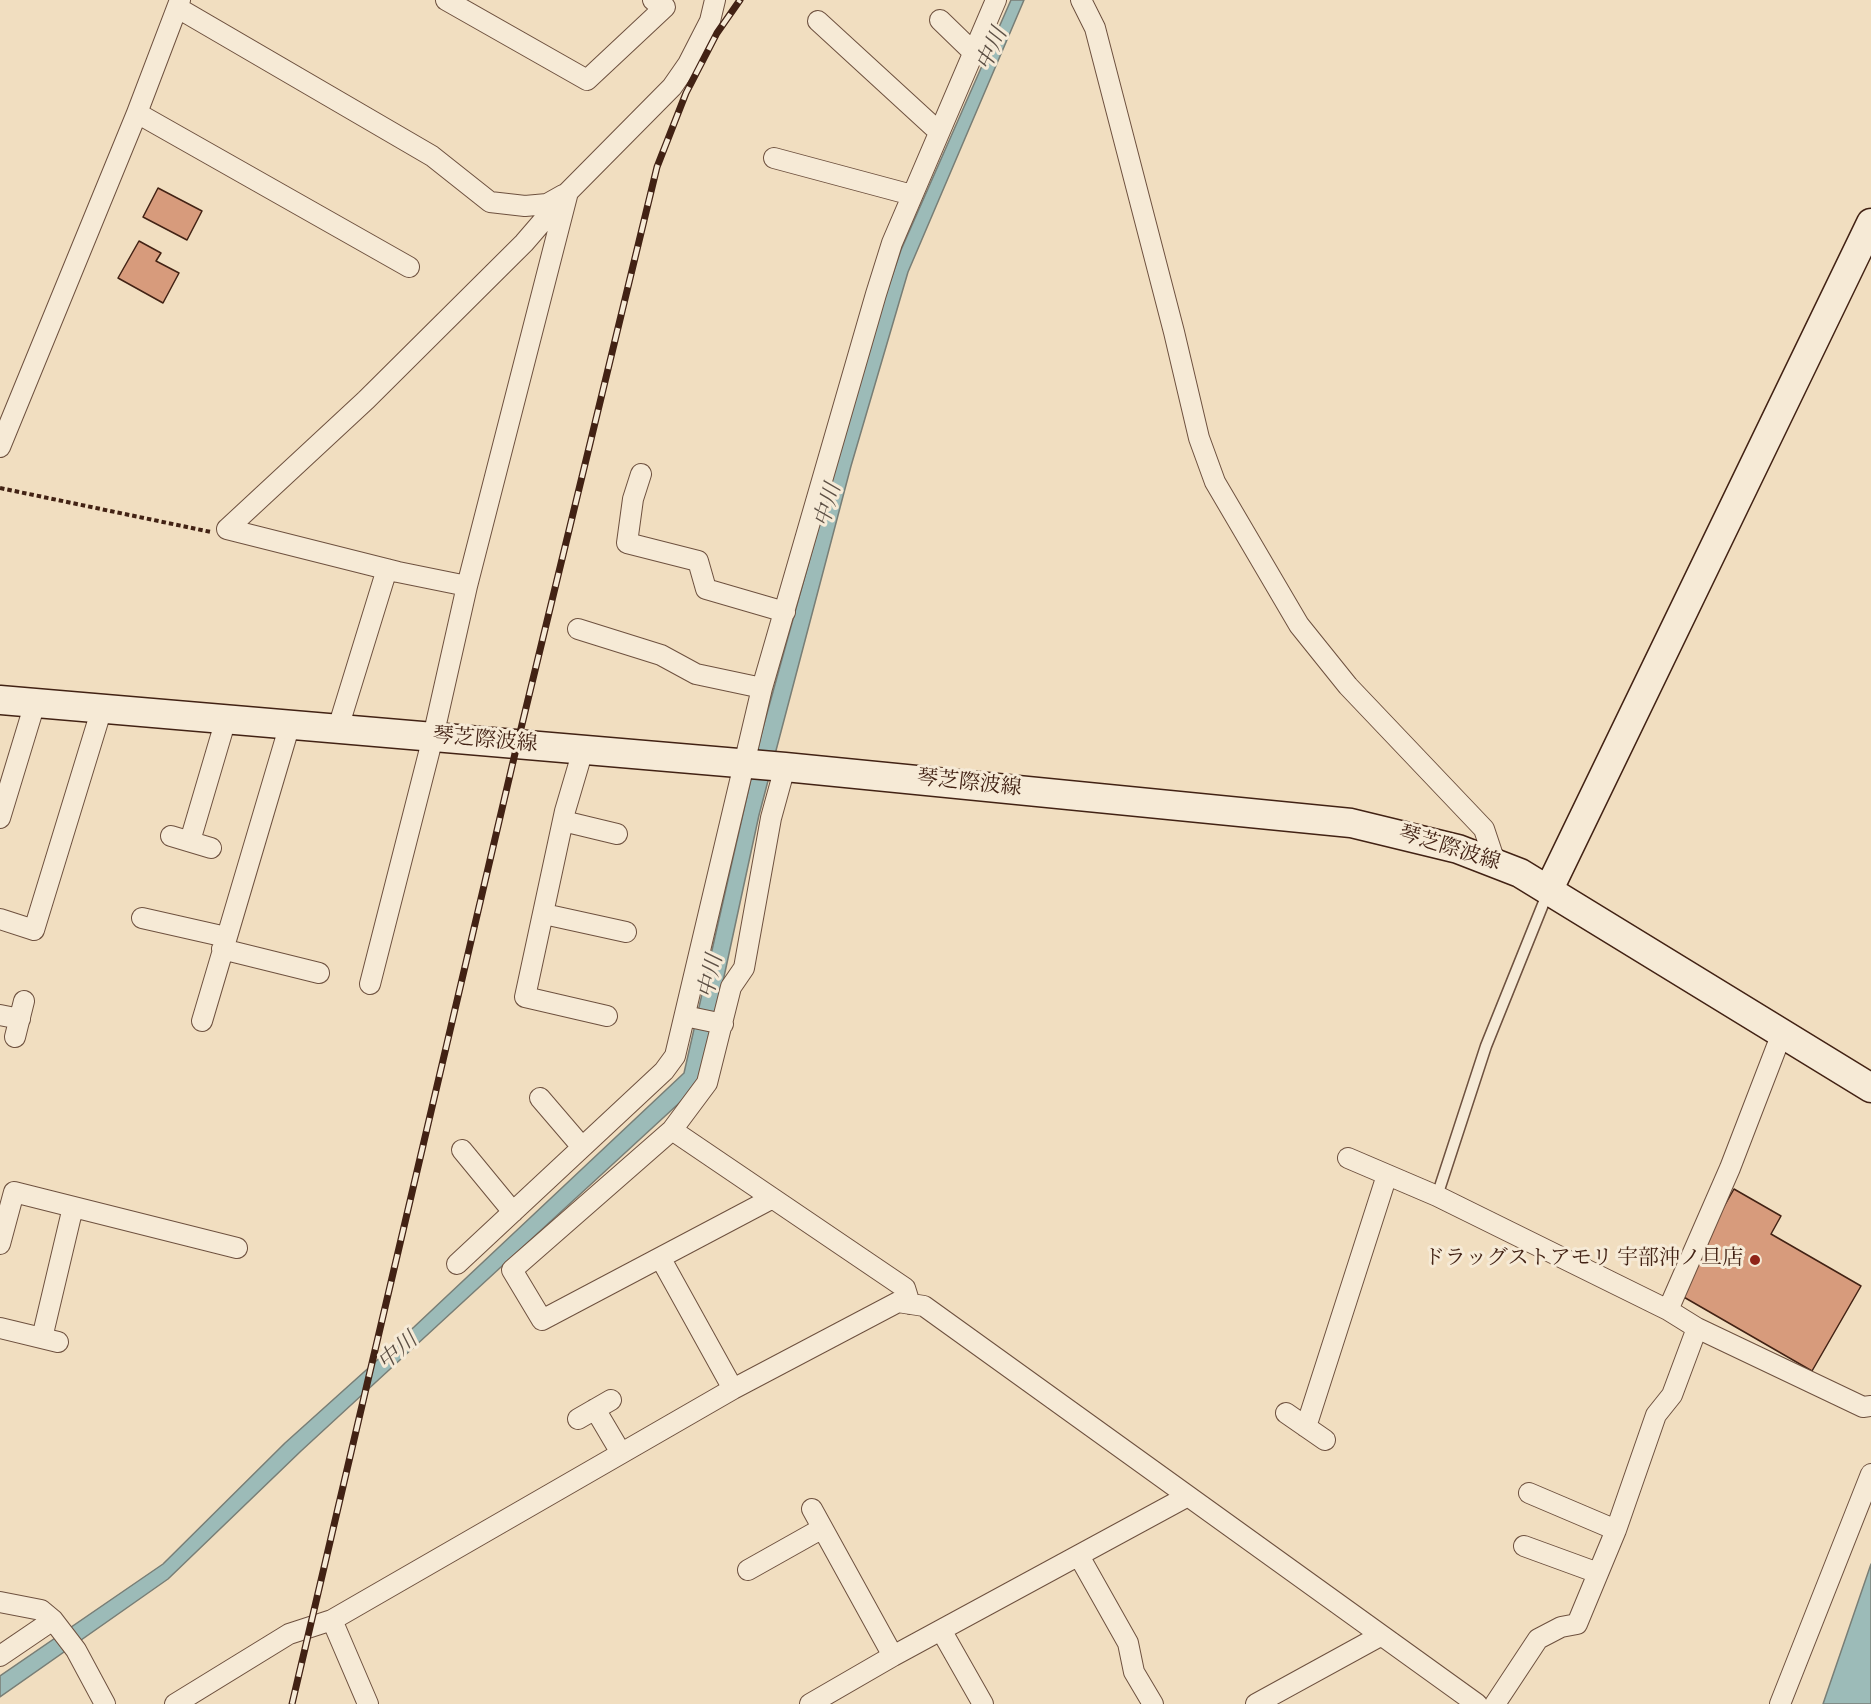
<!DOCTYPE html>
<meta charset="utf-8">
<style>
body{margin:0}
canvas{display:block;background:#f1dec0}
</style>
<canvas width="1871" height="1704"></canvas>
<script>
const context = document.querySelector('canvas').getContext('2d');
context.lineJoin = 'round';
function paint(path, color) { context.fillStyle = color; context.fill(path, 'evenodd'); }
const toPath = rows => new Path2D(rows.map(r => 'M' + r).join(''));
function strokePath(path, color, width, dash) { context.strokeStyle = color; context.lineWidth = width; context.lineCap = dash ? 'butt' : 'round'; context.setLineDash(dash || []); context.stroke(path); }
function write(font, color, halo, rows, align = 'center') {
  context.font = font + ' Vollkorn,"Noto Serif JP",serif'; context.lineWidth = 6; context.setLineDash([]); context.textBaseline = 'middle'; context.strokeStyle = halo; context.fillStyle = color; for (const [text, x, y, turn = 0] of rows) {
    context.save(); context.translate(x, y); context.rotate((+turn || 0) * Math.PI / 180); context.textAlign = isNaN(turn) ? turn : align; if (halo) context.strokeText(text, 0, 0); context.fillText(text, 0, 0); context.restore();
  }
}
const water = toPath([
 [1011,0,1024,0,908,272,851,466,759,815,701,1083,301,1451,168,1579,0,1697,0,1676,163,1564,285,1443,414,1327,684,1073,761,735,870,341,901,250,1011,0],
 [1871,1564,1871,1704,1823,1704,1871,1564]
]);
const building = toPath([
 [158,188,202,211,187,240,143,217,158,188],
 [139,241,161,253,156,261,179,273,163,303,118,278,139,241],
 [1734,1189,1781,1216,1771,1234,1861,1286,1812,1371,1675,1292,1734,1189]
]);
const path = toPath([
 [0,488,211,532]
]);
const lane = toPath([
 [1437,1196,1486,1046,1548,892]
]);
const street = toPath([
 [446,0,587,80,665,7,653,0],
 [1081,0,1095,28,1174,332,1199,438,1215,482,1299,625,1348,686,1484,829,1495,862],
 [178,8,432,156,490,202,525,206,547,204,563,195],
 [940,20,973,52],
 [818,21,939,132],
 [137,113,409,267],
 [774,158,912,195],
 [0,447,137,113,180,0],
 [641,474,633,499,627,543,698,561,706,589,785,612],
 [227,529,366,400,524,243,568,192,672,87,688,64,710,21,715,0],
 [227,529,398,572,467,586],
 [578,629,661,655,696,674,762,688],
 [338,728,387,569],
 [583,750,565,811,525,997,607,1016],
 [0,818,35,703],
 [563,821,617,834],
 [171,836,211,848],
 [190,841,226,719],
 [544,914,626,932],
 [142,918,226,937],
 [0,919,34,930,102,708],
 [222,949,319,973],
 [370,984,433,737,467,586,568,192],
 [0,1015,20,1019],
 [685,1016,723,1024],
 [202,1021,290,724],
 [15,1037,24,1001],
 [540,1098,582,1147],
 [672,1130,905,1288,910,1304],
 [462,1150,513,1212],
 [1348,1158,1437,1196,1668,1310,1697,1328,1863,1407,1871,1406],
 [771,1199,542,1320,512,1270,672,1130,707,1083,731,987,744,968,771,818,785,767],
 [0,1244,14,1192,237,1248],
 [661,1259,733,1389],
 [457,1264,664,1071,675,1056,762,688,876,294,892,243,996,0],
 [1668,1310,1730,1168,1782,1033],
 [0,1328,58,1342],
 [42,1338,73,1207],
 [595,1409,621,1453],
 [1286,1413,1325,1440],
 [578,1419,611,1400],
 [1306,1427,1387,1175],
 [1529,1493,1616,1530],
 [812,1509,893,1656],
 [1524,1546,1598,1573],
 [1079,1556,1128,1643,1134,1672,1153,1704],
 [748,1570,821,1529],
 [0,1602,41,1610,53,1620,76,1650,105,1704],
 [332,1620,368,1704],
 [941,1630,983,1704],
 [0,1656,53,1620],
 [175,1704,289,1634,332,1620,733,1389,898,1302,924,1306,1477,1704],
 [810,1704,893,1656,1188,1496],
 [1256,1704,1380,1636],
 [1495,1704,1538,1639,1561,1627,1577,1624,1616,1530,1656,1415,1672,1395,1697,1328],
 [1780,1704,1871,1474]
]);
const secondary = toPath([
 [0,700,785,767,1351,823,1458,849,1520,873,1871,1088],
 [1549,889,1871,223]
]);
const rail = toPath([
 [292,1704,517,745,657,167,686,93,717,33,740,0]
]);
const markers = [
 [1755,1260,6,"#8f2418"]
];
const streetNames = [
 ["琴芝際波線",485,742,5],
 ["琴芝際波線",969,785,6],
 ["琴芝際波線",1449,850,17]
];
const poiNames = [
 ["ドラッグストアモリ 宇部沖ノ旦店",1743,1260]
];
const waterNames = [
 ["中川",994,50,-66],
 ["中川",830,506,-74],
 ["中川",713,977,-78],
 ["中川",399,1353,-41]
];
paint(water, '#9cbbb8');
strokePath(water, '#787e76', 1.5);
paint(building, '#d79b7c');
strokePath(building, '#422214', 1.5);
strokePath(lane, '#6e513f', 13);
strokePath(street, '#6e513f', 22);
strokePath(secondary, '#422214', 31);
strokePath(path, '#422214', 4, [4.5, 3]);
strokePath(lane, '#f6ead6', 10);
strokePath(street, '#f6ead6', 20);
strokePath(secondary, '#f6ead6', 28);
strokePath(rail, '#422214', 7);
strokePath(rail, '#f6ead6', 4.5, [14]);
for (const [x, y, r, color] of markers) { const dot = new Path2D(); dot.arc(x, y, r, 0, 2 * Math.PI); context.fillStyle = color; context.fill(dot); strokePath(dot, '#f6ead6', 2); }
write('21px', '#422214', '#f6ead6', streetNames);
write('21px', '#422214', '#f6ead6', poiNames, 'right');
write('italic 22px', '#5d5045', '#f6ead6', waterNames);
</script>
